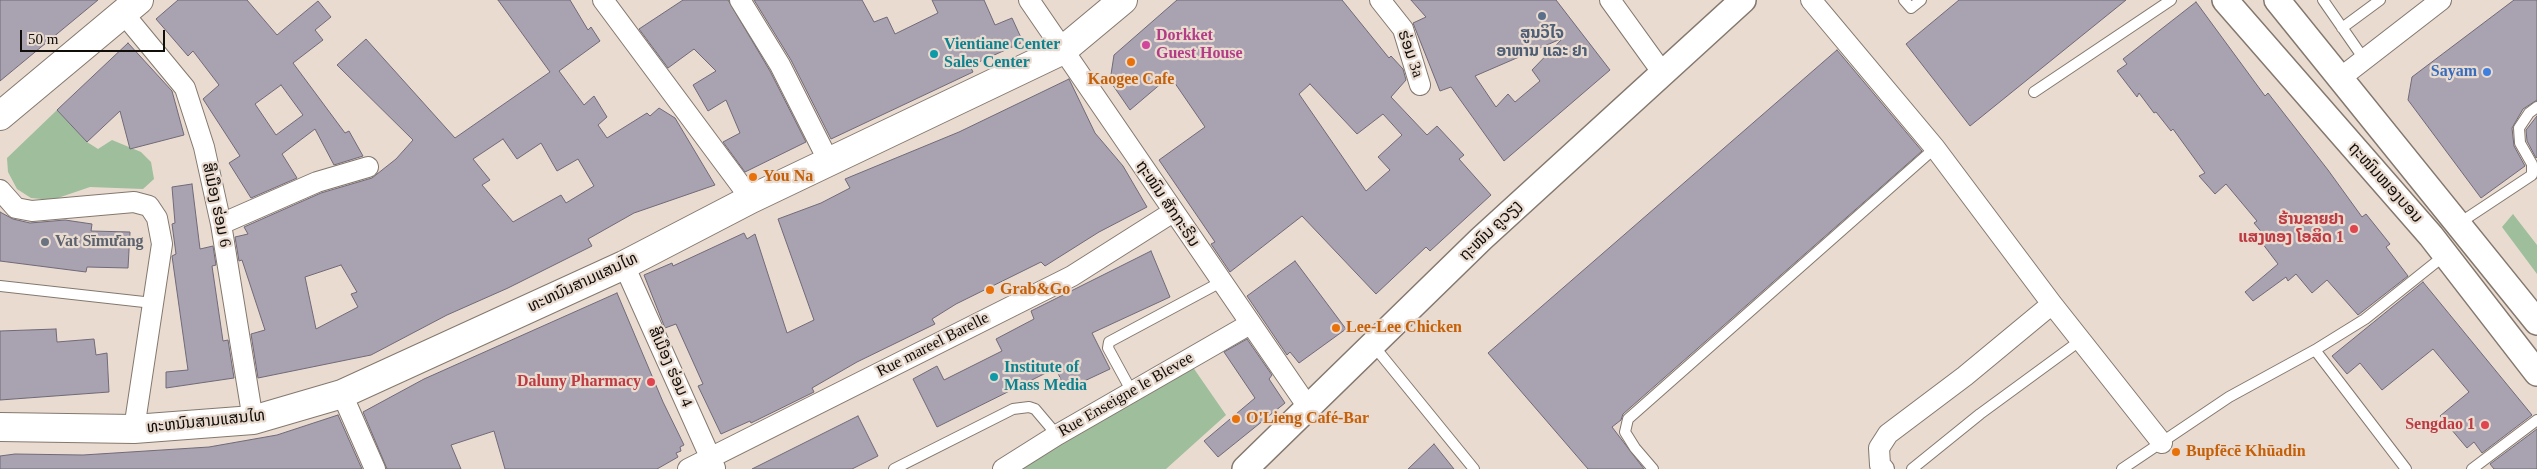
<!DOCTYPE html>
<meta charset="utf-8">
<style>
body{margin:0}
#map{position:relative;width:2537px;height:469px;overflow:hidden;background:#e9dbd0;font-family:"Times New Roman",serif}
canvas{display:block}
.scale{position:absolute;left:20px;top:30px;width:145px;height:22px;box-sizing:border-box;border:2px solid #110d09;border-top:0;padding-left:6px;font-size:15px;line-height:18px;white-space:nowrap;color:#110d09;-webkit-text-stroke:4px #e9dbd0;paint-order:stroke}
</style>
<div id="map">
<canvas width="2537" height="469"></canvas>
<div class="scale">50 m</div>
</div>
<script>
const context = document.querySelector('canvas').getContext('2d');
context.lineJoin = 'round';
function paint(path, color) { context.fillStyle = color; context.fill(path, 'evenodd'); }
const toPath = rows => new Path2D(rows.map(r => 'M' + r).join(''));
function strokePath(path, color, width, dash) { context.strokeStyle = color; context.lineWidth = width; context.lineCap = dash ? 'butt' : 'round'; context.setLineDash(dash || []); context.stroke(path); }
function write(font, color, halo, rows, align = 'center') {
  context.font = font + ' "Times New Roman","Noto Sans Lao",serif'; context.lineWidth = 4.5; context.setLineDash([]); context.textBaseline = 'middle'; context.strokeStyle = halo; context.fillStyle = color; for (const [text, x, y, turn = 0] of rows) {
    context.save(); context.translate(x, y); context.rotate((+turn || 0) * Math.PI / 180); context.textAlign = isNaN(turn) ? turn : align; if (halo) context.strokeText(text, 0, 0); context.fillText(text, 0, 0); context.restore();
  }
}
const green = toPath([
 [57,110,87,142,98,149,112,140,141,152,151,162,154,179,143,189,90,187,52,200,31,198,17,189,8,172,7,158],
 [2513,214,2537,245,2537,274,2502,227],
 [1190,363,1226,415,1166,469,1019,469]
]);
const building = toPath([
 [0,0,98,0,0,81,0,0],
 [178,0,247,0,277,35,318,1,331,17,315,30,323,40,293,63,345,133,349,131,363,156,334,165,315,129,282,154,297,178,251,198,229,163,240,156,203,99,219,85,193,51,188,56,156,19,178,0],
 [281,85,303,115,276,135,255,104,281,85],
 [498,0,570,0,588,30,591,27,600,41,559,71,584,105,594,96,607,117,598,125,607,138,647,113,650,116,659,108,675,118,715,185,634,213,588,239,592,246,508,288,447,315,371,355,258,378,251,334,265,330,242,260,239,261,235,237,248,234,244,227,321,193,372,178,396,159,413,140,337,65,366,39,455,138,550,72,498,0],
 [503,139,517,159,541,143,557,171,578,159,594,186,566,203,561,195,513,222,482,185,490,180,473,159,503,139],
 [341,265,357,292,351,294,358,307,316,329,305,277,341,265],
 [683,0,728,0,770,71,806,142,745,172,723,142,740,133,726,100,708,111,693,85,716,71,694,49,668,68,639,29,683,0],
 [754,0,862,0,874,22,887,17,895,34,938,13,932,0,984,0,995,25,1012,18,1023,42,970,66,973,72,831,139,791,60,754,0],
 [1177,0,1342,0,1389,58,1391,56,1403,69,1406,80,1391,97,1427,135,1437,126,1464,155,1459,159,1491,195,1430,251,1426,247,1376,294,1302,216,1230,272,1211,244,1215,242,1159,160,1205,127,1170,76,1130,110,1110,81,1114,55,1177,0],
 [1310,84,1357,134,1383,114,1402,135,1378,157,1390,170,1366,191,1299,94,1310,84],
 [1411,0,1556,0,1610,70,1504,161,1451,87,1440,91,1413,23,1426,17,1411,0],
 [1563,38,1532,70,1540,81,1515,102,1508,94,1496,107,1475,76,1563,38],
 [1959,0,2126,0,1970,126,1906,44,1959,0],
 [2514,0,2537,0,2537,100,2523,109,2512,128,2514,146,2525,166,2481,198,2408,100,2412,77,2514,0],
 [2196,2,2265,96,2268,93,2328,170,2362,217,2366,214,2390,244,2386,247,2408,276,2358,315,2327,280,2312,293,2296,274,2288,281,2286,277,2253,301,2245,292,2278,264,2259,239,2264,235,2254,223,2257,221,2226,184,2215,194,2199,176,2205,173,2173,129,2171,131,2156,112,2154,113,2139,93,2137,97,2117,71,2127,64,2123,59,2196,2],
 [128,43,172,91,184,135,130,149,120,111,87,142,57,110,128,43],
 [1837,50,1922,151,1623,414,1621,420,1612,427,1644,469,1588,469,1488,353,1837,50],
 [1069,79,1095,133,1123,166,1147,207,1099,232,1045,266,1041,262,956,304,932,319,935,324,857,362,812,388,814,392,751,423,750,421,721,434,698,386,703,384,676,324,665,328,644,275,672,263,673,266,744,233,747,239,755,234,787,333,814,320,778,219,821,203,850,188,845,179,959,132,1069,79],
 [2537,116,2537,157,2536,158,2527,141,2526,130,2537,116],
 [192,184,200,249,213,246,216,265,212,266,223,341,228,340,234,378,166,388,166,372,188,370,172,256,176,254,172,224,175,223,172,187,192,184],
 [0,212,13,219,30,223,65,220,92,224,91,231,130,232,128,268,87,267,86,272,0,261,0,212],
 [1151,251,1170,297,1092,333,1110,369,1065,390,1056,368,937,427,913,379,937,366,944,380,1002,351,996,339,1034,319,1031,311,1151,251],
 [1295,261,1346,329,1299,363,1290,352,1287,355,1247,296,1295,261],
 [2423,282,2532,415,2482,453,2474,442,2467,448,2440,416,2469,392,2433,349,2382,390,2360,363,2347,374,2332,356,2423,282],
 [617,293,663,402,684,445,680,447,681,451,676,453,678,457,657,469,505,469,494,431,451,445,461,469,387,469,363,412,424,379,617,293],
 [56,329,57,342,94,339,96,355,107,353,109,392,0,400,0,331,56,329],
 [1247,339,1272,375,1269,379,1285,403,1218,457,1204,441,1255,398,1224,352,1247,339],
 [338,415,362,469,0,469,0,456,15,454,83,455,209,447,277,435,338,415],
 [858,416,878,456,852,469,752,469,858,416],
 [2537,429,2537,469,2494,469,2490,464,2537,429],
 [1434,444,1454,469,1408,469,1434,444]
]);
const service = toPath([
 [1904,0,1911,8,1921,0],
 [2323,0,2364,59],
 [2342,28,2380,0],
 [2034,92,2171,0],
 [2458,224,2532,175,2532,164,2520,143,2519,128,2529,113,2537,107],
 [0,286,153,303],
 [1373,345,1474,469],
 [2315,350,2406,469],
 [1132,392,1108,348,1109,342,1221,282],
 [894,469,1013,409,1029,407,1035,409,1057,435],
 [1653,469,1635,448,1625,432,1628,419,1935,148],
 [1912,469,1980,414,2081,340],
 [2122,469,2229,397,2315,350,2365,319,2445,255],
 [2472,469,2537,420]
]);
const minor = toPath([
 [603,0,751,199],
 [740,0,780,65,829,162],
 [1029,0,1308,407],
 [1380,0,1403,29,1420,85],
 [1610,0,1662,72],
 [1811,0,1935,148,2052,304,2162,443],
 [123,13,185,88,204,147,221,224,253,420],
 [2339,79,2441,0],
 [0,190,16,208,32,211,134,202,149,206,157,218,162,244,134,429],
 [221,224,317,182,368,167],
 [624,265,715,468],
 [342,394,375,469],
 [688,469,1072,276,1173,212],
 [1003,469,1057,435,1250,324],
 [1884,469,1880,465,1879,448,1888,434,1965,376,2052,304]
]);
const tertiary = toPath([
 [2225,0,2431,236,2537,373],
 [2277,0,2537,322],
 [1245,469,1481,239,1743,0]
]);
const primary = toPath([
 [0,116,139,0],
 [0,427,134,429,253,420,342,394,624,265,751,199,1063,50,1123,0]
]);
const markers = [
 [1542,16,5,"#5c6f8a"],
 [1146,45,5,"#d1479c"],
 [934,54,5,"#0f9aa8"],
 [1131,62,5,"#e8710a"],
 [2487,72,5,"#3f7fe0"],
 [753,177,5,"#e8710a"],
 [2354,229,5,"#e0444e"],
 [45,242,5,"#6b7280"],
 [990,290,5,"#e8710a"],
 [1336,328,5,"#e8710a"],
 [994,377,5,"#0f9aa8"],
 [651,382,5,"#e0444e"],
 [1236,419,5,"#e8710a"],
 [2485,425,5,"#e0444e"],
 [2176,452,5,"#e8710a"]
];
const serviceNames = [
 ["ສູນວິໄຈ",1542,34],
 ["ອາຫານ ແລະ ຢາ",1542,52]
];
const hotelNames = [
 ["Dorkket",1156,36],
 ["Guest House",1156,54]
];
const cultureNames = [
 ["Vientiane Center",944,45],
 ["Sales Center",944,63],
 ["Institute of",1004,368],
 ["Mass Media",1004,386]
];
const streetNames = [
 ["ຮ່ອມ 3a",1410,54,71],
 ["ຖະໜົນໜອງບອນ",2385,183,48],
 ["ຖະໜົນ ສັກກະຣິນ",1167,204,56],
 ["ສີເມືອງ ຮ່ອມ 6",216,205,78],
 ["ຖະໜົນ ຄູວຽງ",1491,231,-44],
 ["ທະຫນົນສາມແສນໄທ",583,283,-25],
 ["Rue mareel Barelle",933,345,-27],
 ["ສີເມືອງ ຮ່ອມ 4",670,367,66],
 ["Rue Enseigne le Blevee",1126,395,-30],
 ["ທະຫນົນສາມແສນໄທ",206,422,-6]
];
const shopNames = [
 ["Sayam",2477,72]
];
const foodNames = [
 ["Kaogee Cafe",1131,80,"center"],
 ["You Na",763,177],
 ["Grab&Go",1000,290],
 ["Lee-Lee Chicken",1346,328],
 ["O'Lieng Café-Bar",1246,419],
 ["Bupfēcē Khūadin",2186,452]
];
const healthNames = [
 ["ຮ້ານຂາຍຢາ",2344,220],
 ["ແສງທອງ ໂອສິດ 1",2344,238],
 ["Daluny Pharmacy",641,382],
 ["Sengdao 1",2475,425]
];
const worshipNames = [
 ["Vat Sīmư̄ang",55,242]
];
paint(green, '#9ebe9c');
paint(building, '#a8a2b1');
strokePath(building, '#706a78', 1);
strokePath(service, '#84786e', 12);
strokePath(minor, '#84786e', 22);
strokePath(tertiary, '#84786e', 28);
strokePath(primary, '#84786e', 30);
strokePath(service, '#fff', 10);
strokePath(minor, '#fff', 20);
strokePath(tertiary, '#fff', 25);
strokePath(primary, '#fff', 28);
for (const [x, y, r, color] of markers) { const dot = new Path2D(); dot.arc(x, y, r, 0, 2 * Math.PI); context.fillStyle = color; context.fill(dot); strokePath(dot, '#e9dbd0', 2); }
write('bold 16px', '#4e5e75', '#e9dbd0', serviceNames);
write('bold 16px', '#b23c85', '#e9dbd0', hotelNames, 'left');
write('bold 16px', '#0d838f', '#e9dbd0', cultureNames, 'left');
write('16px', '#110d09', '#e9dbd0', streetNames);
write('bold 16px', '#366cbe', '#e9dbd0', shopNames, 'right');
write('bold 16px', '#c56008', '#e9dbd0', foodNames, 'left');
write('bold 16px', '#be3a42', '#e9dbd0', healthNames, 'right');
write('bold 16px', '#5b616d', '#e9dbd0', worshipNames, 'left');
</script>
